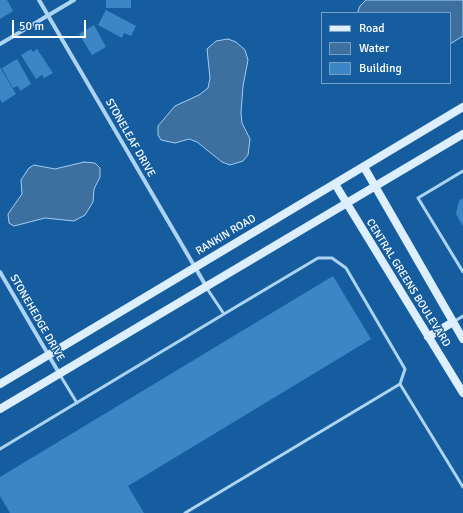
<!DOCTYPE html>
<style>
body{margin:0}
#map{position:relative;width:463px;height:513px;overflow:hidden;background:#155d9f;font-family:Signika,sans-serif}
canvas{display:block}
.legend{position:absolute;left:321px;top:12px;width:130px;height:72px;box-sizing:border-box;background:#155d9f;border:1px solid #739ec5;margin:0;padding:5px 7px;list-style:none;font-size:12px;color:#fff}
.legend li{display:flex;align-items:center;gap:8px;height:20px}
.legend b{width:20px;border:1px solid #739ec5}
.scale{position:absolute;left:12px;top:20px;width:74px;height:18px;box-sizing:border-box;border:2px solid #fff;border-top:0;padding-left:5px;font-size:12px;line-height:14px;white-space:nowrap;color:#fff;-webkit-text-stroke:3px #155d9f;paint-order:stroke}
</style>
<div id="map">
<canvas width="463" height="513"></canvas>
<ul class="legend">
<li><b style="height:5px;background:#ddeefd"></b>Road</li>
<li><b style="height:11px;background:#3d709f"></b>Water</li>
<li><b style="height:11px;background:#3d86c5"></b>Building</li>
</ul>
<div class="scale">50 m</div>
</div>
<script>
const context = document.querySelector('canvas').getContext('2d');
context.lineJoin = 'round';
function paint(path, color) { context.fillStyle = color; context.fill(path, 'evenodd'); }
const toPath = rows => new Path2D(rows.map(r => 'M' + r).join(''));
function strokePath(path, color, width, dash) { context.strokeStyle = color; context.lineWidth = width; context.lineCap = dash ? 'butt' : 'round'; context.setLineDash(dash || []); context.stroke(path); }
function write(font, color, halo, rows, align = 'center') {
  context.font = font + ' Signika,sans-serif'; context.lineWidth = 3; context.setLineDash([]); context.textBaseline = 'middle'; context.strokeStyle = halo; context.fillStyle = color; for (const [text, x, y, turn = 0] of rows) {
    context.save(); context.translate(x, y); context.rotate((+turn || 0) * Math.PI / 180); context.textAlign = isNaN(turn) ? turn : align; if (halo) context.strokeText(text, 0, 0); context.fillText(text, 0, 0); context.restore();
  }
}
const water = toPath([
 [366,0,463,0,463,36,450,44,450,13,359,13,358,11,360,6,366,0],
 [228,39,236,42,245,50,248,60,243,86,241,113,242,123,250,139,248,155,243,161,230,165,222,162,197,142,189,139,175,143,161,140,158,135,158,126,175,106,199,95,208,88,210,78,207,49,216,41,228,39],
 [84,162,95,163,100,168,100,177,94,189,93,202,85,215,74,221,45,218,14,226,9,223,8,214,22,194,21,180,29,168,34,165,55,169,84,162]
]);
const building = toPath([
 [0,0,7,0,13,11,0,19],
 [106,0,131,0,131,8,106,8],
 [106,10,136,26,131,36,124,33,122,38,98,25],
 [94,25,106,47,92,55,79,34],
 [31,49,33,52,37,49,53,73,44,78,42,75,36,79,21,55],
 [17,59,31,84,20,91,18,86,13,88,2,68],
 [0,67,16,94,2,103,0,99],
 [463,198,463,226,456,214,459,201],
 [333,276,371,339,128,486,144,513,10,513,0,496,0,477]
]);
const lane = toPath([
 [463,171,418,198,463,272],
 [224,314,318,258,332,258,346,268,405,369,400,384,463,487],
 [455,321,463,316],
 [60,375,77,403],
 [0,449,224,314,206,287],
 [185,513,400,384]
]);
const street = toPath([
 [39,0,206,286],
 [0,44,74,0],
 [0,272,59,373]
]);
const secondary = toPath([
 [364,167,463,339],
 [335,184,463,393],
 [428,337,453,322],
 [0,384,463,107],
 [0,409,463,134]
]);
const streetNames = [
 ["STONELEAF DRIVE",130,138,60],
 ["RANKIN ROAD",226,235,-31],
 ["CENTRAL GREENS BOULEVARD",408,283,58],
 ["STONEHEDGE DRIVE",37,318,60]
];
paint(water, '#3d709f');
strokePath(water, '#a0cff6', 1);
paint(building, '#3d86c5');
strokePath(lane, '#add3f3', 3);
strokePath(street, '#add3f3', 4);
strokePath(secondary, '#ddeefd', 8);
write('11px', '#fff', '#155d9f', streetNames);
</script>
